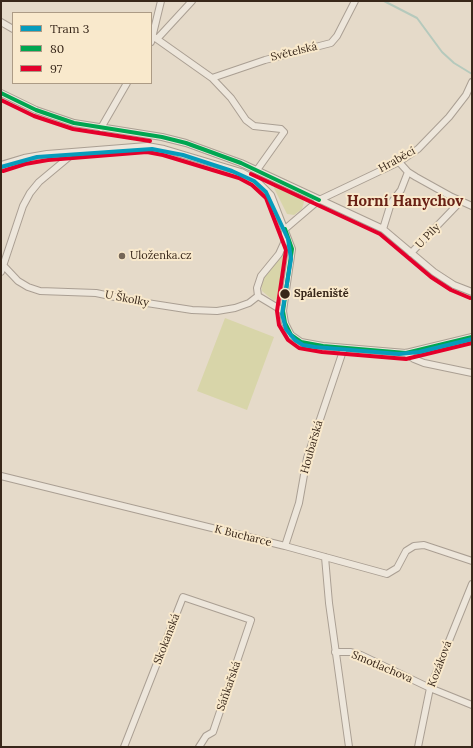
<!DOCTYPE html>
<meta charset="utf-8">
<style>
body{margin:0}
#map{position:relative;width:473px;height:748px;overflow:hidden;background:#e5dac9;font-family:Lora,serif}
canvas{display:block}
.frame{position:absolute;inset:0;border:2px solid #38271a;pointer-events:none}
.legend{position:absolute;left:12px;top:12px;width:140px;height:72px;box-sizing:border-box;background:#f9e9cc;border:1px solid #ac9b85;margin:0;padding:5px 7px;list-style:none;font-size:12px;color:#38271a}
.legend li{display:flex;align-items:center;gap:8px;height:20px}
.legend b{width:20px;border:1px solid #ac9b85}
</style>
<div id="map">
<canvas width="473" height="748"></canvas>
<div class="frame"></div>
<ul class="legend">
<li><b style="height:5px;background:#069cbc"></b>Tram 3</li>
<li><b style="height:5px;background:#00a651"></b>80</li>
<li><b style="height:5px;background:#e4002b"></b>97</li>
</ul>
</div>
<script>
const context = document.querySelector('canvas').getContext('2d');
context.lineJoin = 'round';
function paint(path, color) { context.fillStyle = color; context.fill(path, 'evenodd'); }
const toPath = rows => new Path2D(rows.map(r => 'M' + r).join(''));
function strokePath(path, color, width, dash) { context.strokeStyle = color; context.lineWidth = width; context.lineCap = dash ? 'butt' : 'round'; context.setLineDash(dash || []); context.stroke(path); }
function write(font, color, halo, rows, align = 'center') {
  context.font = font + ' Lora,serif'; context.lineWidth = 4; context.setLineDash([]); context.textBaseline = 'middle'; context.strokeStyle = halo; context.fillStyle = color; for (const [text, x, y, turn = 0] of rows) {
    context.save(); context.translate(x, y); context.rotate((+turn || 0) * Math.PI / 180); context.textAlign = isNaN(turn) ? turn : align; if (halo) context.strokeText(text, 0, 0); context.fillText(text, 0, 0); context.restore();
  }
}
const green = toPath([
 [275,185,302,198,304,202,302,209,294,215,287,214,274,188],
 [285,247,286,263,279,296,274,301,262,291,261,284,262,279,279,259],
 [225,318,274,337,247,410,197,391]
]);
const stream = toPath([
 [384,1,417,18,442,52,454,63,472,74]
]);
const minor = toPath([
 [1,22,13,29],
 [154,37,212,78,231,98,246,120,254,126,281,129,284,132,257,170],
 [157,39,192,1],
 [151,42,161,1],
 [212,78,265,60,331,43,337,36,355,1],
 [1,93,36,110,74,123,162,137,186,143,241,163,383,229,434,272,454,285,472,292],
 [101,128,127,83],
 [399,162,408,172,416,177,452,197,472,206],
 [1,165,24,158,47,154,147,146,164,149,241,172,256,180,271,195,292,249,283,311,285,323,291,335,301,342,323,346,406,353,472,337],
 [285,229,319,200,399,162,418,149,449,117,466,95,472,82],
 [383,229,391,203,401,190,408,172],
 [411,253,461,201],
 [1,263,18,281,28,287,40,291,96,293,134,301,192,310,217,311,235,308,249,303,258,296],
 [1,272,23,206,30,193,39,182,75,152],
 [283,311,258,296,257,288,261,276,279,254,284,243,285,231],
 [406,353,414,359,424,363,472,373],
 [1,476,285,546,387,574,397,568,406,551,414,546,424,545,472,561],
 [285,546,299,503,307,458,344,348],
 [325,557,329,603,349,747],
 [335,652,351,652,361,655,430,688,472,705],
 [124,747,183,597,251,620,213,732,206,736,199,747],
 [418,747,430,688,472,584]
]);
const bus1 = toPath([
 [1,93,36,110,74,123,162,137,186,143,241,163,319,200],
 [285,229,292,249,283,311,285,323,291,335,301,342,323,346,406,353,472,337]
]);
const bus2 = toPath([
 [1,100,34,116,73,129,150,141],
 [3,171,25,164,48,160,147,152,163,155,239,178,252,185,266,198,286,250,277,311,279,325,288,340,299,348,322,352,406,359,472,343],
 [251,174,380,234,431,277,451,290,470,298]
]);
const tram1 = toPath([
 [1,167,37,157,152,149,183,155,232,171,254,181,266,192,288,239,291,259,282,314,286,329,295,340,303,345,315,347,399,354,419,352,472,339]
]);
const markers = [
 [122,256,4,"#756657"],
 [285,294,5.5,"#38271a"]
];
const streetNames = [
 ["Světelská",294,52,-14],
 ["Hraběcí",397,160,-29],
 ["U Pily",428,236,-46],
 ["U Školky",127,299,11],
 ["Houbařská",312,447,-74],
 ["K Bucharce",243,536,14],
 ["Skokanská",167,639,-69],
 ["Kozáková",440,664,-69],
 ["Smotlachova",382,667,23],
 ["Sáňkařská",229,686,-71]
];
const poiNames = [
 ["Uloženka.cz",130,256]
];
const stopNames = [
 ["Spáleniště",294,294]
];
const districtNames = [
 ["Horní Hanychov",405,202]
];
paint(green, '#d8d5a9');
strokePath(stream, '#b5c9bc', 2);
strokePath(minor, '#aa9f93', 8);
strokePath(minor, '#ede6db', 6);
strokePath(bus1, '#00a651', 4);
strokePath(bus2, '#e4002b', 4);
strokePath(tram1, '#069cbc', 4);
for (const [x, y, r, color] of markers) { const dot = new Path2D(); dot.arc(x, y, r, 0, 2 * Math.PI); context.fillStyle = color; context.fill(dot); strokePath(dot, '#f9e9cc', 1.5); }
write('11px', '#38271a', '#f9e9cc', streetNames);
write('11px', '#38271a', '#f9e9cc', poiNames, 'left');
write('bold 11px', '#38271a', '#f9e9cc', stopNames, 'left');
write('bold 15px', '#692115', '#f9e9cc', districtNames);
</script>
